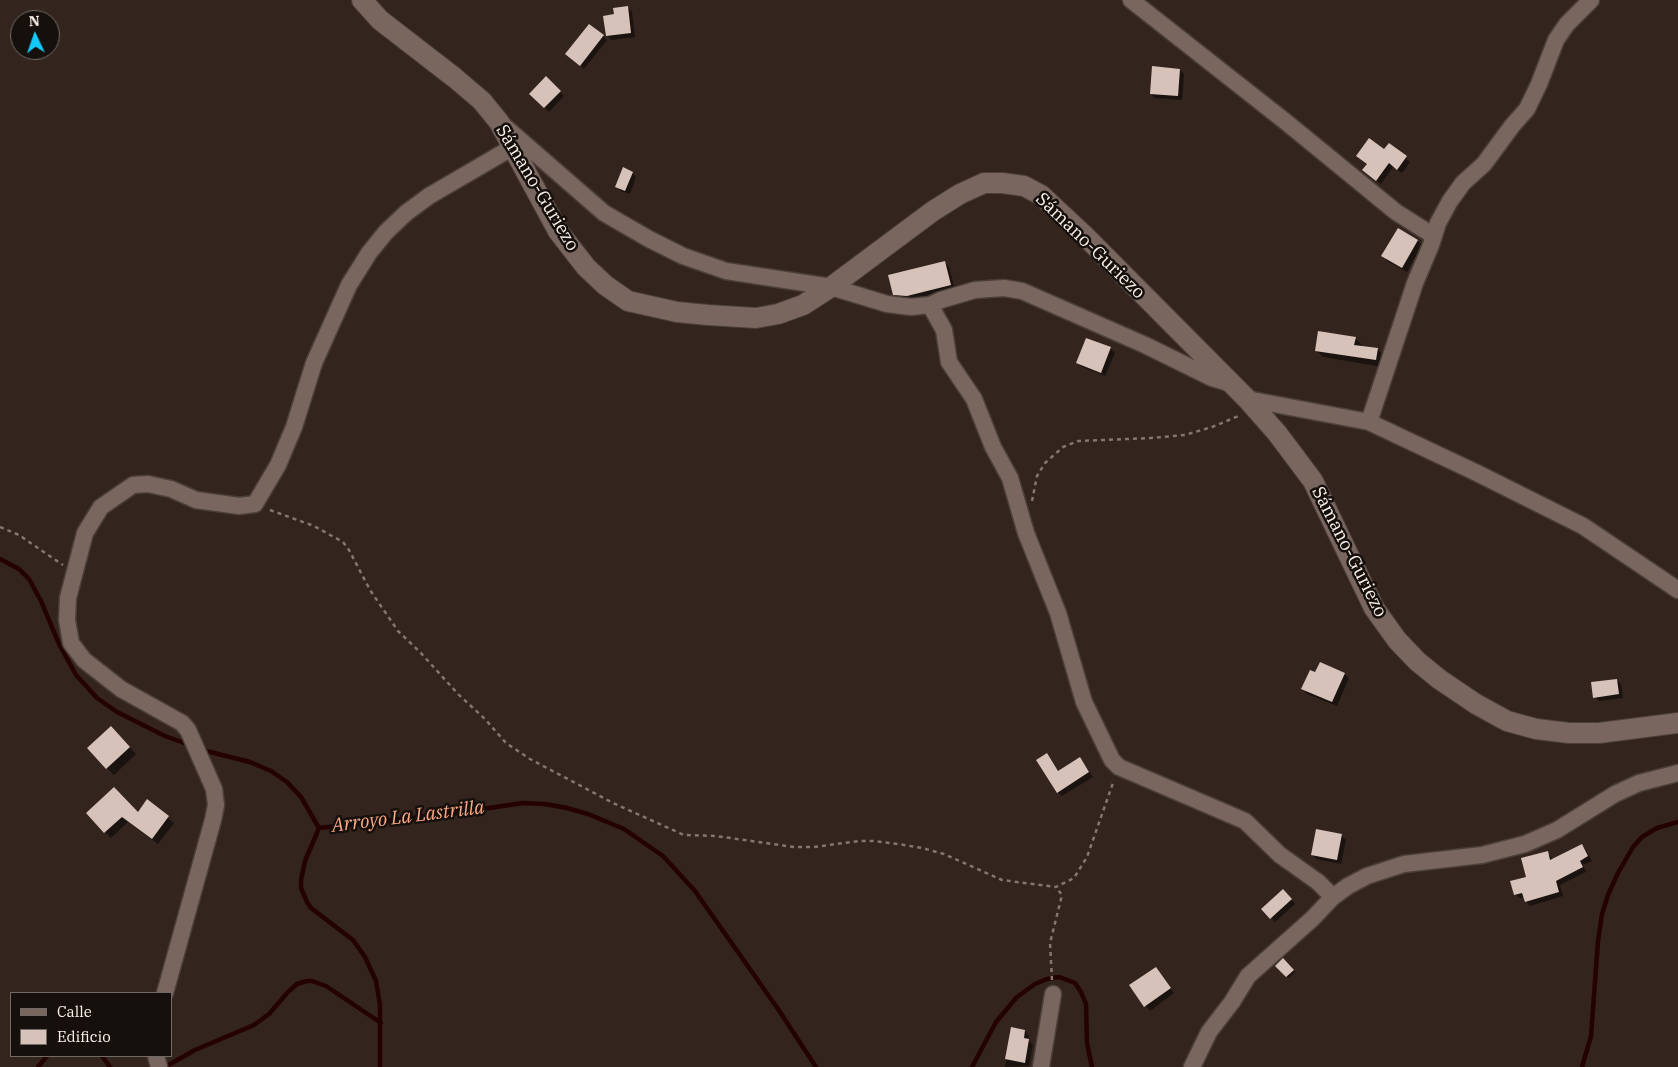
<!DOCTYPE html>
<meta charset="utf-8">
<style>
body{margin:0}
#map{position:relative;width:1678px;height:1067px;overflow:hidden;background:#34241e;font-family:"IBM Plex Serif",serif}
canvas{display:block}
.legend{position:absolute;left:10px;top:992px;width:162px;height:65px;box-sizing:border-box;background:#16100d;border:1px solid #716a66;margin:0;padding:6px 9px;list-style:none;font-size:15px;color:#faf0eb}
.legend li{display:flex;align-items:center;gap:10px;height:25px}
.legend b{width:25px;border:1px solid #716a66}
.north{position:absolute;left:10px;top:10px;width:50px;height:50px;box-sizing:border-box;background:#16100d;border:1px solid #716a66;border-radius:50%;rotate:357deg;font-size:14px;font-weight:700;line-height:20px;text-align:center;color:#faf0eb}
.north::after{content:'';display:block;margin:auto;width:18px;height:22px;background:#12cafb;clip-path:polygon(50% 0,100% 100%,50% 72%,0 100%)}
</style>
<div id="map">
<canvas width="1678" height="1067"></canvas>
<ul class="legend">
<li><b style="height:6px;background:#78665f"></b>Calle</li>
<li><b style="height:14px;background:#d6c2b9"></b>Edificio</li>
</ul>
<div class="north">N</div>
</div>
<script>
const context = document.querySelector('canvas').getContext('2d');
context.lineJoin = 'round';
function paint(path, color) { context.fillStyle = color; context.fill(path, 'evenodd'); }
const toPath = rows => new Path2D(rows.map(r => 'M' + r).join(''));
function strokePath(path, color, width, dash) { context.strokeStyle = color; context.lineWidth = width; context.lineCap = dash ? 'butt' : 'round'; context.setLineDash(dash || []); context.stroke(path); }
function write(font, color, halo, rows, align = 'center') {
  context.font = font + ' "IBM Plex Serif",serif'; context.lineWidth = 5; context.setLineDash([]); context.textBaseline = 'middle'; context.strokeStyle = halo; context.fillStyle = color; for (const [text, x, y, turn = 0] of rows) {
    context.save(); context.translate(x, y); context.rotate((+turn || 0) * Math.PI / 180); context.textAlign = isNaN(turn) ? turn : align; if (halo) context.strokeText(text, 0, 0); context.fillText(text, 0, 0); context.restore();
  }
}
const shadow = toPath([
 [628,7,632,12,635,37,611,40,607,35],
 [603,36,607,40,584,69,571,58],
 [1180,70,1184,74,1182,100,1155,98,1151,94],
 [546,78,564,96,549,112,530,94],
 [1389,145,1410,162,1402,173,1393,167,1381,184,1368,174,1368,164,1385,150],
 [632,173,636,177,630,194,621,191,616,186],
 [1398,230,1418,241,1422,245,1407,272,1387,261,1383,256],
 [945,262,949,267,955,290,912,300,899,299,894,294],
 [1355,338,1362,345,1361,347,1378,350,1385,356,1383,367,1323,357,1316,350],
 [1110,348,1115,353,1105,376,1082,367,1077,363],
 [1316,674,1344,674,1349,678,1337,706,1307,694,1303,689],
 [1617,680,1621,684,1623,698,1599,701,1595,697],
 [118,735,136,754,114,775,107,768],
 [1047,755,1059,772,1080,759,1093,777,1062,796,1057,792],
 [147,801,174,823,158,844,128,822,111,838,88,813,138,813],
 [1341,835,1346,840,1341,864,1316,859,1312,854],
 [1582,845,1586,850,1592,861,1583,865,1586,872,1560,885,1563,896,1530,906,1526,901,1524,897,1520,898,1515,894,1547,852,1553,860],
 [1288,895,1295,904,1275,922,1263,909],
 [1283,960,1295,972,1289,978,1277,966],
 [1160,973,1174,993,1150,1011,1131,985],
 [1012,1029,1025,1031,1029,1036,1028,1040,1033,1045,1029,1066,1005,1067]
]);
const stream = toPath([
 [0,559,19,569,29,579,41,601,59,644,76,675,97,698,117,712,165,736,190,745],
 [202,750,250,762,271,771,287,782,301,797,319,828],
 [319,828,448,814,523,803,545,804,567,808,588,814,624,829,663,856,695,891,778,1009,816,1067],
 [319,828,305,861,301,880,301,888,307,902,311,908,353,940,365,957,376,981,380,1005,380,1067],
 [102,1056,110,1067],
 [38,1067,47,1056],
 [165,1067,195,1050,254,1025,269,1014,288,992,297,984,307,981,312,981,326,986,381,1023],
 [972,1067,996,1022,1017,997,1035,984,1047,979,1059,977,1075,983,1081,992,1086,1004,1087,1043,1092,1067],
 [1582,1067,1591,1036,1598,941,1602,914,1608,895,1618,873,1633,847,1642,837,1657,828,1678,822]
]);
const building = toPath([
 [628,6,631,33,606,36,603,16,614,14,613,8],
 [589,24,604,35,580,66,565,54],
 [1152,66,1180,69,1178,96,1150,94],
 [546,76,561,91,544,108,529,94],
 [1369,138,1384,149,1389,143,1407,156,1397,170,1389,163,1376,181,1362,170,1367,164,1356,156],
 [623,167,633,172,625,191,615,187],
 [1398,228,1418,240,1402,268,1381,256],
 [945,261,951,285,907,296,893,295,888,275],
 [1318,331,1356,337,1354,345,1378,348,1376,360,1315,351],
 [1086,338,1111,347,1101,373,1076,363],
 [1320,662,1345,673,1332,702,1301,689,1310,670,1315,672],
 [1617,679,1619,694,1593,698,1591,682],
 [111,726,130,747,106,769,87,748],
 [1047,753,1058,771,1080,757,1089,772,1057,793,1036,760],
 [114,787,138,812,147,799,169,816,152,839,122,817,104,833,86,813],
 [1316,829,1342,834,1337,860,1311,855],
 [1582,844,1588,856,1580,861,1583,867,1556,881,1559,892,1525,902,1522,893,1514,895,1510,881,1526,877,1521,858,1548,851,1550,860],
 [1283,889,1292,899,1270,919,1261,909],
 [1283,958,1294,970,1286,977,1275,966],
 [1156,967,1171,988,1144,1007,1129,985],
 [1011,1027,1025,1030,1024,1038,1029,1039,1025,1063,1005,1059]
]);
const path = toPath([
 [1032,501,1037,476,1045,463,1063,447,1078,441,1151,438,1185,435,1212,427,1241,415],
 [270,510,314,526,343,542,349,550,370,590,398,631,420,652,458,694,485,719,506,743,530,759,613,803,684,835,716,836,794,847,814,847,859,841,873,841,898,844,922,848,944,854,1002,880,1056,887,1074,878,1087,857,1114,780],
 [0,527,19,535,63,565],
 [1052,980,1050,943,1062,895,1056,887]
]);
const minor = toPath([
 [1131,0,1286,122,1396,212,1434,236],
 [503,125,604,213,649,239,683,256,726,271,831,287,887,304,911,307,930,305,944,330,949,362,974,399,993,447,1010,478,1026,533,1058,613,1084,702,1112,760,1119,767,1245,821,1280,855,1318,882,1333,897],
 [930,305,941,300,975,290,1004,288,1022,291,1145,345,1212,378,1232,384],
 [1247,399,1369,422,1477,473,1583,526,1678,590],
 [1369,422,1415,283,1431,245,1438,223,1450,201,1463,183,1484,164,1512,126,1527,109,1539,84,1556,40,1567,24,1591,0],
 [165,993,213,820,216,805,214,789,188,730,182,723,121,689,84,660,71,643,67,620,68,598,85,533,101,507,133,485,148,484,171,489,196,500,239,506,255,504,278,465,294,427,314,363,349,285,369,253,386,232,406,213,429,196,513,147],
 [156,1056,159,1067],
 [1041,1067,1053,994],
 [1192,1067,1209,1032,1232,1002,1248,976,1312,919,1333,897,1348,886,1367,876,1404,864,1482,855,1525,844,1557,830,1615,794,1639,783,1678,773]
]);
const tertiary = toPath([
 [362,0,380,20,455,78,482,101,499,122,558,231,586,267,605,285,628,301,677,312,708,315,756,318,778,314,803,305,831,287,933,211,960,194,984,183,1002,183,1024,186,1041,195,1085,236,1247,399,1277,433,1313,481,1374,608,1397,640,1417,661,1439,679,1476,704,1507,721,1536,729,1569,733,1599,733,1678,723]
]);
const streetNames = [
 ["Sámano-Guriezo",537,188,59],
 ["Sámano-Guriezo",1090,246,44],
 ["Sámano-Guriezo",1349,552,63]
];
const waterNames = [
 ["Arroyo La Lastrilla",408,817,-7]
];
paint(shadow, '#0007');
strokePath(stream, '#240200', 4.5);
paint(building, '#d6c2b9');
strokePath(minor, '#4c3f3a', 19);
strokePath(tertiary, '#4c3f3a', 22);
strokePath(path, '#847671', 2.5, [4, 4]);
strokePath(minor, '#78665f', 16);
strokePath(tertiary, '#78665f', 20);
write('18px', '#faf0eb', '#16100d', streetNames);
write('italic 19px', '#fda985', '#16100d', waterNames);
</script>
